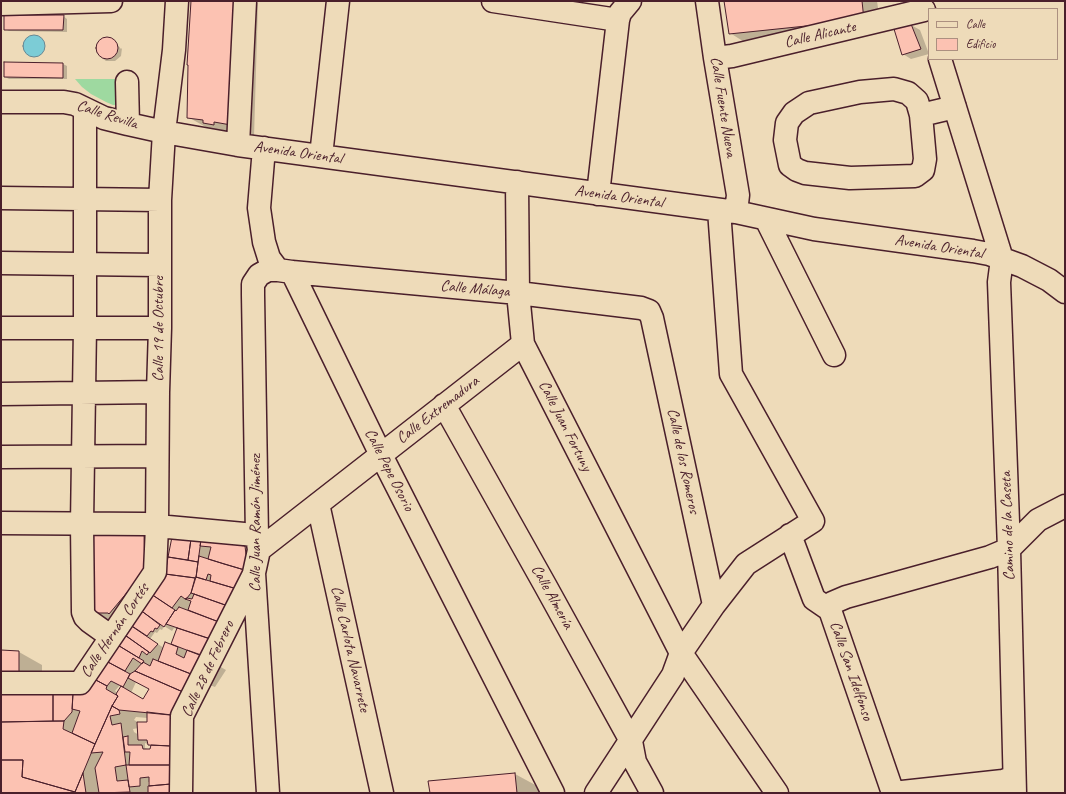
<!DOCTYPE html>
<meta charset="utf-8">
<style>
body{margin:0}
#map{position:relative;width:1066px;height:794px;overflow:hidden;background:#eedbb9;font-family:Caveat,sans-serif}
canvas{display:block}
.frame{position:absolute;inset:0;border:2px solid #4a1f2b;pointer-events:none}
.legend{position:absolute;left:928px;top:8px;width:130px;height:52px;box-sizing:border-box;background:#eedbb9;border:1px solid #ac9080;margin:0;padding:5px 7px;list-style:none;font-size:12px;color:#4a1f2b}
.legend li{display:flex;align-items:center;gap:8px;height:20px}
.legend b{width:20px;border:1px solid #ac9080}
</style>
<div id="map">
<canvas width="1066" height="794"></canvas>
<div class="frame"></div>
<ul class="legend">
<li><b style="height:5px;background:#eedbb9"></b>Calle</li>
<li><b style="height:11px;background:#fcc2b2"></b>Edificio</li>
</ul>
</div>
<script>
const context = document.querySelector('canvas').getContext('2d');
context.lineJoin = 'round';
function paint(path, color) { context.fillStyle = color; context.fill(path, 'evenodd'); }
const toPath = rows => new Path2D(rows.map(r => 'M' + r).join(''));
function strokePath(path, color, width, dash) { context.strokeStyle = color; context.lineWidth = width; context.lineCap = dash ? 'butt' : 'round'; context.setLineDash(dash || []); context.stroke(path); }
function write(font, color, halo, rows, align = 'center') {
  context.font = font + ' Caveat,sans-serif'; context.lineWidth = 3; context.setLineDash([]); context.textBaseline = 'middle'; context.strokeStyle = halo; context.fillStyle = color; for (const [text, x, y, turn = 0] of rows) {
    context.save(); context.translate(x, y); context.rotate((+turn || 0) * Math.PI / 180); context.textAlign = isNaN(turn) ? turn : align; if (halo) context.strokeText(text, 0, 0); context.fillText(text, 0, 0); context.restore();
  }
}
const green = toPath([
 [75,79,120,79,117,105,113,105,106,102,91,94,82,87]
]);
const water = toPath([
 '23 46a11 11 0 1 1 22 0a11 11 0 1 1-22 0Z'
]);
const shadow = toPath([
 [192,1,255,1,258,3,254,137,211,130,188,117],
 [725,1,877,1,881,29,746,43,730,33],
 [63,16,67,19,67,32,9,31,5,29],
 [911,25,920,30,929,54,911,59,903,54],
 [103,38,112,38,121,49,122,48,121,56,115,61,106,61,102,58,96,52,97,43],
 [63,64,67,66,67,79,9,79,5,77],
 [144,534,167,548,167,561,168,561,172,538,245,547,253,552,210,661,226,670,215,687,199,681,180,793,1,793,1,694,85,694,117,626,93,612],
 [190,576,200,578,200,580,190,578],
 [164,626,172,631,174,628,177,629,171,645,164,648,150,639,155,632,157,633,160,629,162,630],
 [136,682,150,689,144,700,131,693],
 [120,685,122,686,118,693,115,691],
 [136,717,148,718,148,723,140,723,134,720],
 [139,728,139,735,134,732,133,729],
 [145,743,152,746,150,750,145,748],
 [148,782,150,782,150,787,148,787],
 [1,651,19,652,42,665,42,686,1,685],
 [515,774,539,787,539,793,431,793,430,782]
]);
const building = toPath([
 [191,1,235,1,231,125,214,122,214,125,203,123,203,120,187,118,188,65,187,65,191,1],
 [724,1,862,1,864,20,729,34,724,1],
 [4,15,64,15,63,30,4,30,4,15],
 [911,24,921,49,902,55,894,29,911,24],
 '96 48a11 11 0 1 1 22 0a11 11 0 1 1-22 0Z',
 [4,62,63,63,63,78,4,77,4,62],
 [144,533,145,571,109,614,108,613,92,613,92,534,144,533],
 [172,537,191,539,188,560,168,557,172,537],
 [191,539,201,540,198,562,188,560,191,539],
 [201,539,245,546,248,571,208,559,211,547,200,546,201,539],
 [199,556,224,564,248,571,237,589,210,581,211,575,208,574,206,580,196,577,199,556],
 [168,557,198,562,196,578,165,574,168,557],
 [165,574,195,578,191,593,187,598,185,599,181,596,172,608,151,594,165,574],
 [196,577,237,589,228,606,191,593,196,577],
 [151,594,175,610,164,627,140,610,151,594],
 [194,594,228,606,219,622,188,610,191,601,185,599,187,598,192,599,194,594],
 [179,607,219,622,210,639,166,624,175,610,176,611,179,607],
 [139,609,160,625,157,629,155,628,153,632,151,631,147,636,129,624,139,609],
 [127,623,158,644,150,653,121,632,127,623],
 [177,628,211,639,202,656,171,644,177,628],
 [123,634,149,652,147,655,142,651,139,658,116,644,123,634],
 [165,642,178,647,176,654,184,658,187,650,204,656,191,674,158,661,165,642],
 [116,644,139,658,144,661,142,664,133,658,125,671,106,661,116,644],
 [1,650,19,651,19,674,1,673,1,650],
 [153,659,191,674,183,692,135,671,143,662,150,666,153,659],
 [106,661,130,674,123,687,111,681,107,686,94,679,106,661],
 [135,671,183,692,170,715,119,710,112,706,118,696,116,694,121,686,143,699,149,689,128,678,130,674,135,671],
 [94,679,107,686,106,689,118,696,112,706,95,744,72,733,80,711,72,709,73,693,84,693,94,679],
 [1,693,53,693,53,721,1,722,1,693],
 [53,693,73,693,72,712,64,721,53,721,53,693],
 [112,706,119,710,120,714,110,716,112,725,121,723,126,765,115,767,117,781,128,780,130,792,99,793,95,768,103,752,91,753,112,706],
 [147,712,172,715,171,746,148,745,147,740,138,740,137,722,147,722,147,712],
 [64,721,63,729,95,744,75,792,22,777,23,760,1,760,1,722,64,721],
 [128,736,128,745,142,745,143,749,150,749,151,745,171,746,171,765,129,765,130,752,125,752,123,737,128,736],
 [1,760,23,760,22,777,75,792,74,793,1,793,1,760],
 [126,765,171,765,171,784,149,786,149,777,140,778,140,786,129,787,126,765],
 [83,773,86,793,74,793,75,792,83,773],
 [515,773,517,793,430,793,428,781,515,773],
 [171,784,171,793,148,793,148,786,171,784]
]);
const minor = toPath([
 [493,1,618,20],
 [707,1,715,58,738,195,736,212],
 [1,4,111,1],
 [715,58,732,56,924,10],
 [940,59,1002,259,999,282,1009,549,1015,793],
 [127,82,128,124],
 [1,102,64,102,75,104,104,118,128,124,164,132,238,145,736,212,814,229,973,251,989,254,1022,266,1049,280,1065,292],
 [85,109,85,327,82,524,83,612,85,617,89,621,110,636],
 [921,115,925,159,923,170,915,176,850,178,805,173,797,170,790,165,785,140,787,123,794,113,809,103,860,92,894,89,908,93,917,101,921,115,955,107],
 [238,145,245,1],
 [264,148,259,208,264,242,269,258,278,270,292,272,381,455,553,793],
 [321,156,338,1],
 [517,182,518,293,523,344,681,653,777,793],
 [598,194,618,20,620,13,630,1],
 [1,198,160,200],
 [766,219,834,355],
 [1,263,159,265],
 [292,272,518,293,641,308,649,311,652,318,714,605],
 [1,328,160,328],
 [1,394,158,392],
 [444,405,545,585,631,741,635,762,652,793],
 [1,457,157,456],
 [318,504,382,793],
 [1,523,145,524,157,526,244,534,257,536],
 [790,535,814,599,830,610,893,793],
 [259,550,523,344],
 [830,610,832,603,846,597,990,557,1009,549,1038,520,1065,506],
 [1,683,80,683,155,572,157,526,158,392,160,328,160,200,164,132,174,50,177,1],
 [181,793,182,716,254,574],
 [268,793,254,573,259,550,257,536,253,295,253,284,259,275,268,270,278,270],
 [596,793,673,675,681,653,714,605,746,564,813,521,731,374,719,210],
 [893,793,1003,781,1014,777]
]);
const streetNames = [
 ["Calle Alicante",820,35,-13],
 ["Calle Fuente Nueva",723,107,81],
 ["Calle Revilla",107,115,18],
 ["Avenida Oriental",298,153,8],
 ["Avenida Oriental",619,197,8],
 ["Avenida Oriental",939,247,9],
 ["Calle Málaga",475,289,5],
 ["Calle 19 de Octubre",159,329,-90],
 ["Calle Extremadura",438,410,-38],
 ["Calle Juan Fortuny",565,426,63],
 ["Calle de los Romeros",683,461,78],
 ["Calle Pepe Osorio",389,470,63],
 ["Calle Juan Ramón Jiménez",256,523,-90],
 ["Camino de la Caseta",1008,526,-92],
 ["Calle Almería",552,597,61],
 ["Calle Hernán Cortés",115,631,-56],
 ["Calle Carlota Navarrete",350,649,77],
 ["Calle 28 de Febrero",208,669,-65],
 ["Calle San Idelfonso",851,671,71]
];
paint(green, '#9ed9a0');
paint(water, '#7cccd6');
strokePath(water, '#688792', 1);
paint(shadow, '#0003');
paint(building, '#fcc2b2');
strokePath(building, '#4a1f2b', 1);
strokePath(minor, '#4a1f2b', 25);
strokePath(minor, '#eedbb9', 22);
write('16px', '#4a1f2b', '#eedbb9', streetNames);
</script>
